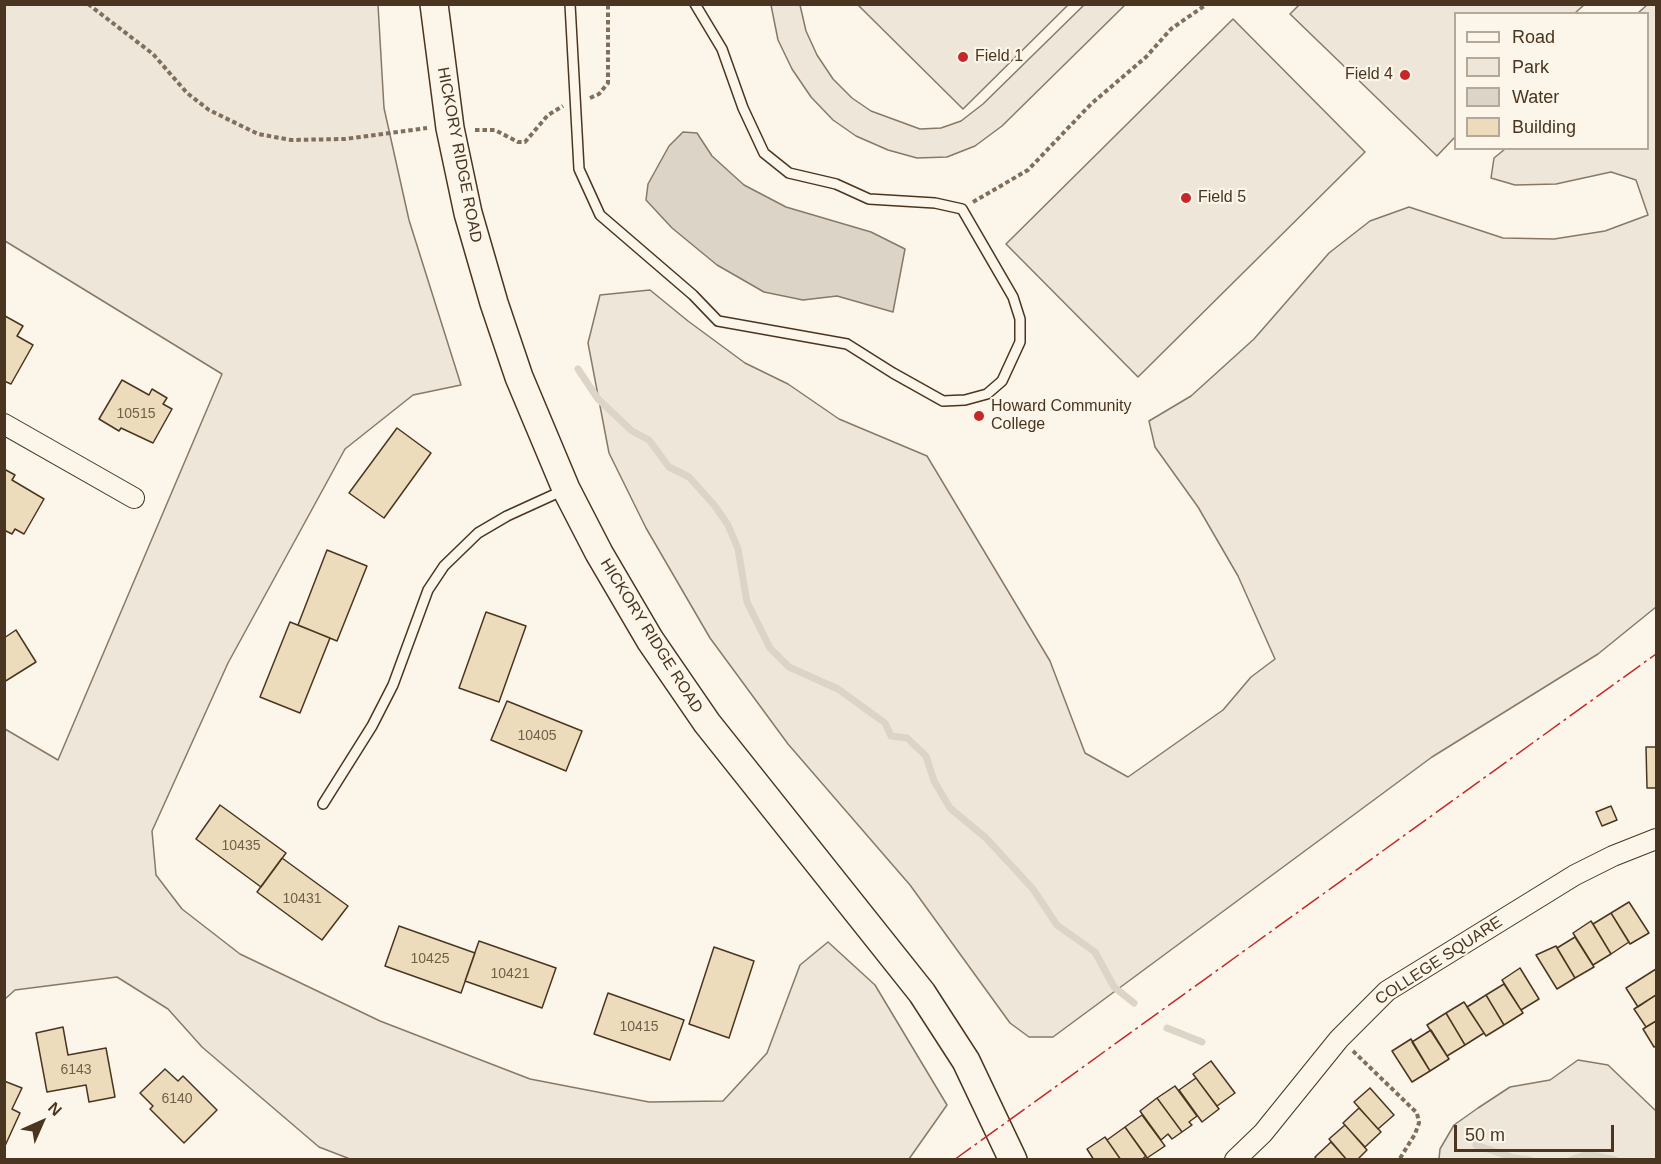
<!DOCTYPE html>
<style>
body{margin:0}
#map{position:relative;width:1661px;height:1164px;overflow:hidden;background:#fbf6e9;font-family:Helvetica,sans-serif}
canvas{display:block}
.frame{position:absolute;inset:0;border:6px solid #4a3520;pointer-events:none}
.legend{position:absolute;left:1454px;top:12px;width:195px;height:138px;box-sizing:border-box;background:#fbf6e9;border:2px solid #b4a999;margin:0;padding:8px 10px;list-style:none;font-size:18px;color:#4a3520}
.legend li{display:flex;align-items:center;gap:12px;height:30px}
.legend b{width:30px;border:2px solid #b4a999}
.north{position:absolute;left:12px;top:1092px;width:60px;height:60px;-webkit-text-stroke:4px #fbf6e9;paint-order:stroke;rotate:45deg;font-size:16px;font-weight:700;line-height:24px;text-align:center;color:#4a3520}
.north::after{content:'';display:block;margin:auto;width:21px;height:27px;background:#4a3520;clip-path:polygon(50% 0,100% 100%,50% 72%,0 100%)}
.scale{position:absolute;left:1454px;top:1125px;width:160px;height:27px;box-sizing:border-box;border:3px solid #4a3520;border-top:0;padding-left:8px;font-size:18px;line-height:21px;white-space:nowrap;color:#4a3520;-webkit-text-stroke:4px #fbf6e9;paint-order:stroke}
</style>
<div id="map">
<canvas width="1661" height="1164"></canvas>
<div class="frame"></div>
<ul class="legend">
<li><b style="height:8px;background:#fbf6e9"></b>Road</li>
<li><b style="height:16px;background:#ede6d9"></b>Park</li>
<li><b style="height:16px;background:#dcd4c6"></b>Water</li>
<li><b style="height:16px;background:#ecdcbc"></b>Building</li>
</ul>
<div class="north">N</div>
<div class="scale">50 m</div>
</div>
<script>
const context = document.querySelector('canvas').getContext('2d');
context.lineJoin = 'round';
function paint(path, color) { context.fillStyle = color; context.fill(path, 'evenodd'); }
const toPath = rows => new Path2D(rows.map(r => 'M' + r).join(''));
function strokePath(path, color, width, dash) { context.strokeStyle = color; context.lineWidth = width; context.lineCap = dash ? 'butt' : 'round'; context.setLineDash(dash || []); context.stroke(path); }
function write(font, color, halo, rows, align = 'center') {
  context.font = font + ' Helvetica,sans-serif'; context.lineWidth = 4.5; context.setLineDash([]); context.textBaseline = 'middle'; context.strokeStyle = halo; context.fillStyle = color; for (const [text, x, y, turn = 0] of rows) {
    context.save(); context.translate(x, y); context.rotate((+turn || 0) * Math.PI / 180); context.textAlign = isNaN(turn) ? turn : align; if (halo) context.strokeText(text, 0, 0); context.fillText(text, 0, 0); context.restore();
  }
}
const green = toPath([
 [5,4,378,5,384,108,409,220,461,385,413,395,345,449,228,663,152,831,156,875,182,909,240,954,380,1021,530,1079,649,1102,723,1101,767,1053,800,965,828,942,875,985,947,1105,909,1159,350,1159,319,1147,202,1047,168,1009,117,977,15,990,5,999,5,729,58,760,222,374,5,241,5,4],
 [771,5,800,5,806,31,817,55,833,79,852,98,871,111,920,129,941,128,961,121,983,104,1084,5,1125,5,1002,126,975,146,947,157,917,158,888,150,856,136,833,120,811,97,792,69,778,40,771,5],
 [858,5,1068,5,963,109,858,5],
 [1299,5,1299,4,1584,5,1575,13,1456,14,1455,137,1437,156,1290,14,1299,5],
 [1647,5,1656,5,1656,607,1598,654,1432,757,1053,1037,1029,1037,1010,1023,910,885,788,744,710,638,646,528,609,453,588,343,600,295,650,290,688,321,745,363,788,384,839,419,927,456,1050,661,1085,753,1128,777,1223,710,1251,677,1275,659,1238,576,1198,507,1155,447,1149,421,1191,396,1254,339,1329,253,1370,221,1409,207,1503,238,1554,239,1605,231,1648,215,1636,180,1611,172,1556,184,1515,185,1491,178,1494,158,1505,149,1648,148,1648,14,1638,13,1647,5],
 [1233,19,1365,152,1138,377,1006,244,1233,19],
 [1578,1060,1608,1065,1656,1111,1656,1159,1439,1159,1440,1149,1454,1125,1478,1108,1510,1087,1550,1080,1578,1060]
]);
const water = toPath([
 [683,132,697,133,712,156,744,185,786,207,871,232,905,249,893,312,837,296,803,300,764,292,717,265,672,228,646,200,648,184,669,146,683,132]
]);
const stream = toPath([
 [578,369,598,399,632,431,649,440,669,467,689,477,715,506,728,525,738,549,747,602,770,648,789,667,838,689,885,723,891,736,907,738,926,756,934,781,950,808,986,838,1033,889,1057,925,1095,952,1114,987,1134,1003],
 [1167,1028,1202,1042],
 [1476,1145,1514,1158,1530,1160],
 [1571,1160,1588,1154,1615,1160]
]);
const building = toPath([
 [5,316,23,326,17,336,33,345,11,384,4,381,5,316],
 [122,380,149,395,152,389,167,398,163,404,172,409,153,443,121,428,119,431,99,419,122,380],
 [397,428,431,453,384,518,349,493,397,428],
 [4,469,15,475,12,480,44,499,24,534,15,529,12,534,4,530,4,469],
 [327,550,367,566,337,641,298,625,327,550],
 [486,612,526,626,499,702,459,688,486,612],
 [290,622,330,638,300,713,260,697,290,622],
 [16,630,36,662,4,682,4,638,16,630],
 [507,701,582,731,566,771,491,740,507,701],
 [1646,747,1656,747,1656,788,1647,788,1646,747],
 [220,805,286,853,261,887,196,839,220,805],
 [1611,806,1617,820,1602,826,1596,812,1611,806],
 [282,858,348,906,322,940,257,892,282,858],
 [1629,902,1649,933,1630,944,1611,913,1629,902],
 [1611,913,1629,942,1611,954,1593,924,1611,913],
 [1591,921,1611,954,1593,965,1573,933,1591,921],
 [399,926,475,953,461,993,385,966,399,926],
 [1575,937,1594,967,1575,978,1557,948,1575,937],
 [479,941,556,968,542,1008,465,981,479,941],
 [1556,946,1575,978,1557,989,1536,955,1556,946],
 [714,947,754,961,729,1038,689,1024,714,947],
 [1520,968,1539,999,1521,1010,1502,980,1520,968],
 [1656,969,1656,995,1638,1007,1626,988,1656,969],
 [1504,984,1523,1013,1504,1025,1486,995,1504,984],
 [608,993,684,1020,670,1060,594,1034,608,993],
 [1486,995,1504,1025,1486,1036,1467,1007,1486,995],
 [1656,995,1656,1021,1646,1027,1634,1009,1656,995],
 [1464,1002,1484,1033,1465,1045,1446,1013,1464,1002],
 [1446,1013,1465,1045,1447,1056,1427,1025,1446,1013],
 [1656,1021,1656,1046,1654,1047,1643,1029,1656,1021],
 [63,1027,68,1055,106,1048,115,1097,89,1102,86,1085,47,1092,36,1033,63,1027],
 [1431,1030,1449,1059,1430,1071,1412,1042,1431,1030],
 [1411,1039,1430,1071,1412,1082,1392,1051,1411,1039],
 [1211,1061,1235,1093,1217,1106,1193,1074,1211,1061],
 [165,1069,178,1081,183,1076,217,1110,184,1143,150,1109,153,1106,140,1093,165,1069],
 [1196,1078,1219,1109,1202,1122,1179,1090,1196,1078],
 [4,1081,22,1088,12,1109,20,1113,4,1148,4,1081],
 [1175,1086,1197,1116,1189,1122,1192,1125,1182,1132,1157,1098,1175,1086],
 [1370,1088,1394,1115,1378,1129,1354,1102,1370,1088],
 [1157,1098,1182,1132,1172,1139,1168,1134,1161,1140,1140,1111,1157,1098],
 [1359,1108,1381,1132,1365,1147,1343,1123,1359,1108],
 [1142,1115,1165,1146,1147,1158,1125,1127,1142,1115],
 [1345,1125,1367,1150,1357,1160,1347,1160,1329,1139,1345,1125],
 [1125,1127,1146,1156,1141,1160,1121,1160,1107,1140,1125,1127],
 [1105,1137,1107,1140,1121,1160,1094,1160,1087,1149,1105,1137],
 [1331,1142,1347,1160,1317,1160,1315,1157,1331,1142]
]);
const path = toPath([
 [88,4,153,54,187,93,209,110,258,134,291,140,345,139,427,128],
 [590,98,599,94,608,83,608,4],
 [475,130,495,130,518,142,525,142,548,115,563,106],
 [973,202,1028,170,1091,104,1146,57,1171,29,1207,4],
 [1353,1051,1417,1113,1419,1123,1415,1134,1399,1160]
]);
const lane = toPath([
 [570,4,579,169,600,215,693,295,718,321,847,344,893,373,943,401,965,400,987,394,1002,381,1020,342,1020,319,1013,297,962,209,935,203,869,199,836,184,789,173,764,153,743,108,722,49,695,4],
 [323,804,372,726,393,685,428,590,444,566,478,533,507,516,564,490]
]);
const street = toPath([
 [4,424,134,498],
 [1235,1160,1263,1133,1339,1039,1387,991,1575,875,1613,856,1656,839]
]);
const secondary = toPath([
 [434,4,450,128,468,213,494,303,519,377,566,489,599,553,650,640,707,723,922,993,966,1061,1013,1160]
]);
const power = toPath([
 [954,1160,1656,654]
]);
const markers = [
 [963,57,6,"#c62828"],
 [1405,75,6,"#c62828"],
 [1186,198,6,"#c62828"],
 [979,416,6,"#c62828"]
];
const numberNames = [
 ["10515",136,414],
 ["10405",537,736],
 ["10435",241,846],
 ["10431",302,899],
 ["10425",430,959],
 ["10421",510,974],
 ["10415",639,1027],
 ["6143",76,1070],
 ["6140",177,1099]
];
const poiNames = [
 ["Field 1",975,57],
 ["Field 4",1393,75,"right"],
 ["Field 5",1198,198],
 ["Howard Community",991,407],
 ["College",991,425]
];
const streetNames = [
 ["HICKORY RIDGE ROAD",459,155,79],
 ["HICKORY RIDGE ROAD",651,636,58],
 ["COLLEGE SQUARE",1439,961,-33]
];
paint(green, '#ede6d9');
strokePath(green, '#887966', 1.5);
paint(water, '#dcd4c6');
strokePath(water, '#887966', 1.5);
strokePath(stream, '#dcd4c6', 7);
paint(building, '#ecdcbc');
strokePath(building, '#4a3520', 1.5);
strokePath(lane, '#4a3520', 12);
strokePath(street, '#4a3520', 22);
strokePath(secondary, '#4a3520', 30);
strokePath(path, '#7f6f5c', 4, [4.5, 3]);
strokePath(lane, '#fbf6e9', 9);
strokePath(street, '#fbf6e9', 20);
strokePath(secondary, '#fbf6e9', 27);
strokePath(power, '#c62828', 1.5, [21, 4.5, 3, 4.5]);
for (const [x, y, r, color] of markers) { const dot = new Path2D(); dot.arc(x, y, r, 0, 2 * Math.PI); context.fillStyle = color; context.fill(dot); strokePath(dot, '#fbf6e9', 2); }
write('14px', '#725f47', null, numberNames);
write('16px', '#4a3520', '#fbf6e9', poiNames, 'left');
write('16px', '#4a3520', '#fbf6e9', streetNames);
</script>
